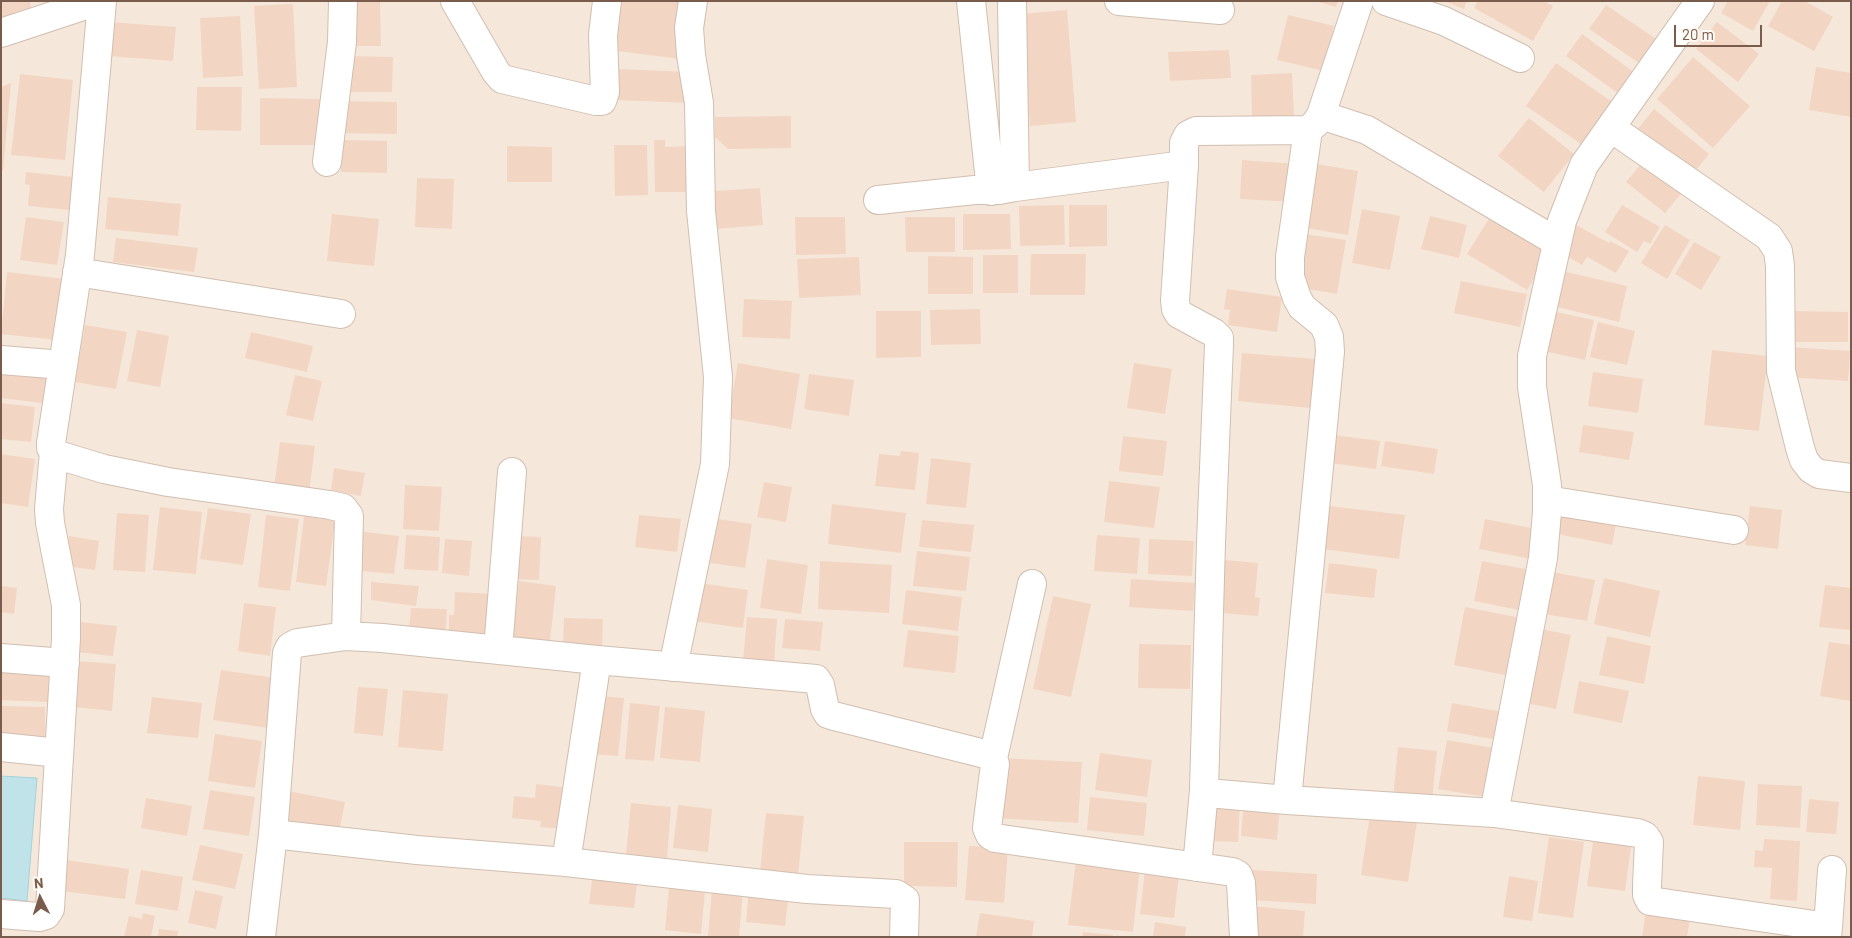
<!DOCTYPE html>
<style>
body{margin:0}
#map{position:relative;width:1852px;height:938px;overflow:hidden;background:#fdf6ec;font-family:Barlow,sans-serif}
canvas{display:block}
.frame{position:absolute;inset:0;border:2px solid #7a5c4d;pointer-events:none}
.north{position:absolute;left:15px;top:873px;width:50px;height:50px;-webkit-text-stroke:4px #fffaf3;paint-order:stroke;rotate:355deg;font-size:14px;font-weight:700;line-height:20px;text-align:center;color:#7a5c4d}
.north::after{content:'';display:block;margin:auto;width:18px;height:22px;background:#7a5c4d;clip-path:polygon(50% 0,100% 100%,50% 72%,0 100%)}
.scale{position:absolute;left:1674px;top:25px;width:88px;height:22px;box-sizing:border-box;border:2px solid #7a5c4d;border-top:0;padding-left:6px;font-size:15px;line-height:18px;white-space:nowrap;color:#7a5c4d;-webkit-text-stroke:4px #fffaf3;paint-order:stroke}
</style>
<div id="map">
<canvas width="1852" height="938"></canvas>
<div class="frame"></div>
<div class="north">N</div>
<div class="scale">20 m</div>
</div>
<script>
const context = document.querySelector('canvas').getContext('2d');
context.lineJoin = 'round';
function paint(path, color) { context.fillStyle = color; context.fill(path, 'evenodd'); }
const toPath = rows => new Path2D(rows.map(r => 'M' + r).join(''));
function strokePath(path, color, width, dash) { context.strokeStyle = color; context.lineWidth = width; context.lineCap = dash ? 'butt' : 'round'; context.setLineDash(dash || []); context.stroke(path); }
const residential = toPath([
 [1,1,1851,1,1851,937,1,937]
]);
const water = toPath([
 [1,776,37,778,27,901,1,898,1,776]
]);
const building = toPath([
 [1,1,30,1,32,15,1,19],
 [345,1,380,1,381,46,346,46],
 [616,1,687,1,680,59,610,50],
 [1315,1,1338,1,1336,7],
 [1444,1,1467,1,1464,9],
 [1478,1,1544,1,1553,6,1533,41,1474,8],
 [1728,1,1770,1,1753,31,1721,13],
 [1782,1,1805,1,1833,17,1814,51,1768,26],
 [293,4,297,87,259,89,254,6],
 [1606,5,1665,45,1648,69,1589,29],
 [1067,10,1076,122,1030,126,1022,14],
 [1288,15,1334,26,1324,71,1277,60],
 [240,16,243,76,203,78,200,18],
 [110,22,176,27,173,61,108,56],
 [1717,22,1759,54,1738,82,1696,49],
 [1582,34,1635,73,1619,94,1566,56],
 [1229,50,1231,78,1170,81,1168,52],
 [344,56,393,57,392,92,343,92],
 [1693,57,1750,106,1713,148,1657,99],
 [1556,63,1621,108,1591,151,1526,106],
 [1816,67,1851,73,1851,117,1809,110],
 [619,69,690,72,689,103,617,100],
 [1292,73,1294,116,1252,118,1251,75],
 [20,74,73,80,65,160,11,155],
 [11,83,3,171,1,171,1,87],
 [197,87,242,87,241,131,196,130],
 [260,98,321,99,321,145,260,145],
 [337,101,397,102,397,134,337,133],
 [1654,109,1709,154,1691,176,1637,130],
 [791,116,791,148,728,149,715,137,715,117],
 [1529,118,1574,154,1544,192,1498,156],
 [341,140,387,141,387,173,341,172],
 [654,140,665,140,665,147,687,146,688,192,655,192],
 [614,145,647,145,648,195,615,196],
 [507,146,552,147,552,182,507,182],
 [1647,157,1685,189,1665,213,1626,182],
 [1242,160,1296,164,1294,202,1240,199],
 [1317,164,1358,171,1348,235,1306,228],
 [26,172,73,177,70,210,28,206,30,185,25,184],
 [417,178,454,179,452,229,415,227],
 [760,188,763,225,704,230,701,192],
 [108,197,181,204,178,236,105,229],
 [1064,205,1065,245,1020,246,1019,206],
 [1069,205,1107,205,1107,246,1069,247],
 [1622,205,1660,227,1650,244,1644,241,1637,252,1605,232],
 [1362,209,1400,216,1390,270,1352,263],
 [332,214,379,219,374,266,327,261],
 [963,214,1010,214,1011,249,963,250],
 [1430,216,1467,225,1459,258,1421,249],
 [26,217,64,222,57,265,20,260],
 [795,217,845,217,846,254,796,255],
 [905,217,955,217,955,252,906,252],
 [1490,217,1550,253,1527,290,1467,254],
 [1576,225,1609,243,1610,241,1629,251,1616,273,1587,257,1582,265,1561,253],
 [1665,225,1690,240,1667,279,1641,263],
 [1304,234,1346,240,1337,294,1295,287],
 [116,238,198,248,194,272,113,262],
 [1694,242,1721,257,1701,290,1675,274],
 [1031,254,1086,254,1085,295,1030,295],
 [983,255,1018,255,1018,293,983,293],
 [928,256,973,257,973,294,928,294],
 [859,257,861,295,799,298,797,259],
 [1562,271,1627,286,1619,322,1553,306],
 [7,272,65,279,57,340,1,334],
 [1461,281,1527,294,1520,327,1454,313],
 [1227,289,1282,297,1277,332,1228,325,1230,310,1224,309],
 [744,299,792,301,790,339,742,337],
 [980,309,981,344,931,345,930,310],
 [876,311,921,311,921,357,876,358],
 [1794,311,1848,312,1848,342,1794,342],
 [1556,312,1594,320,1585,360,1548,352],
 [1598,322,1635,331,1627,365,1590,357],
 [85,325,127,332,116,389,75,382],
 [137,330,169,336,160,387,127,381],
 [251,332,313,346,307,372,245,358],
 [1788,347,1850,351,1848,381,1786,377],
 [1712,350,1768,356,1759,431,1704,425],
 [1242,353,1315,359,1310,408,1238,401],
 [738,363,800,374,791,429,728,418],
 [1134,363,1172,369,1165,414,1127,408],
 [1,371,53,378,50,404,1,398],
 [1593,372,1643,379,1638,413,1588,406],
 [809,374,854,380,849,416,804,409],
 [295,375,322,381,313,421,286,415],
 [1,403,35,407,31,442,1,439],
 [1583,425,1634,432,1629,460,1579,452],
 [1326,434,1380,441,1376,469,1323,462],
 [1123,436,1167,441,1163,476,1119,471],
 [1385,441,1438,449,1434,474,1381,466],
 [280,442,315,446,309,493,274,488],
 [901,451,919,453,915,490,875,486,879,454,900,456],
 [1,454,35,459,28,507,1,503],
 [931,458,971,463,966,508,926,504],
 [334,468,365,473,361,496,331,490],
 [1109,481,1160,487,1154,528,1104,522],
 [764,482,792,487,786,522,757,517],
 [405,485,442,487,439,531,403,529],
 [832,504,906,513,901,553,828,544],
 [1321,505,1405,515,1399,559,1315,548],
 [1750,506,1782,510,1778,549,1745,545],
 [160,507,202,512,196,574,153,570],
 [208,508,251,514,243,565,200,559],
 [1562,508,1617,519,1612,545,1557,534],
 [117,513,149,515,145,572,113,570],
 [266,515,299,519,290,591,258,587],
 [639,515,681,519,677,552,635,547],
 [304,516,335,521,326,586,296,582],
 [711,518,752,524,745,568,704,562],
 [1485,519,1536,529,1531,559,1479,549],
 [922,520,974,525,971,552,919,547],
 [357,531,399,536,394,574,352,570],
 [406,535,440,537,438,571,404,569],
 [1097,535,1140,538,1137,574,1094,571],
 [69,536,99,541,95,570,64,566],
 [515,536,541,537,539,580,512,579],
 [445,539,472,541,469,576,442,573],
 [1149,539,1194,541,1192,576,1148,574],
 [917,551,970,557,966,591,913,586],
 [767,559,808,565,801,614,760,608],
 [1214,559,1258,563,1255,597,1260,598,1258,616,1209,612],
 [820,561,892,565,889,613,818,609],
 [1482,561,1531,570,1524,611,1474,601],
 [1329,563,1377,569,1374,598,1325,593],
 [1552,572,1595,580,1587,621,1544,614],
 [1604,578,1660,591,1650,637,1594,624],
 [1131,579,1195,583,1193,611,1129,607],
 [519,581,556,586,549,650,512,645],
 [371,582,419,586,416,606,371,600],
 [699,583,748,590,743,628,693,621],
 [1825,585,1851,588,1851,630,1819,627],
 [1,586,17,588,14,614,1,612],
 [906,590,962,597,958,631,902,624],
 [455,592,496,594,495,635,449,634,449,615,454,615],
 [1053,596,1091,604,1071,697,1033,689],
 [244,603,276,607,270,656,238,651],
 [1465,607,1521,618,1510,676,1454,665],
 [411,608,447,609,445,639,408,638],
 [747,617,777,619,774,663,743,661],
 [564,618,603,619,602,648,563,647],
 [785,619,823,622,820,651,782,648],
 [81,622,117,626,113,656,77,652],
 [1536,628,1571,635,1556,709,1521,702],
 [908,630,959,636,955,673,903,667],
 [1607,636,1651,646,1644,684,1599,675],
 [1829,642,1851,645,1851,701,1820,696],
 [1139,644,1191,645,1190,689,1138,688],
 [77,661,116,664,112,711,74,707],
 [1,669,49,671,48,702,1,700],
 [221,670,275,678,268,728,213,720],
 [1579,681,1629,691,1622,723,1573,713],
 [358,687,388,689,383,736,354,733],
 [403,690,448,694,443,751,398,747],
 [599,696,624,698,618,756,593,754],
 [152,697,202,703,198,738,147,733],
 [630,703,660,706,654,761,625,759],
 [1452,703,1508,713,1503,741,1447,731],
 [1,706,45,707,45,743,1,742],
 [665,707,705,711,700,762,660,758],
 [215,734,262,741,255,788,208,781],
 [1447,740,1494,748,1486,797,1438,789],
 [1398,747,1437,751,1432,801,1393,798],
 [1100,753,1152,760,1147,797,1095,790],
 [998,758,1082,762,1078,823,995,818],
 [1698,776,1745,781,1740,830,1693,825],
 [536,784,570,788,566,829,540,827,541,821,512,818,514,796,535,798],
 [1758,784,1802,786,1800,828,1756,825],
 [210,790,255,797,249,836,203,829],
 [283,790,345,802,338,837,276,826],
 [1090,797,1147,803,1144,836,1087,830],
 [146,798,192,806,187,836,141,828],
 [1809,799,1839,802,1836,834,1806,832],
 [1208,801,1240,802,1238,842,1206,841],
 [1244,801,1280,805,1277,840,1241,836],
 [631,803,671,807,667,858,626,854],
 [678,805,712,809,708,852,673,848],
 [766,813,804,816,798,876,760,872],
 [1370,814,1417,821,1408,882,1361,875],
 [1594,835,1632,840,1625,891,1587,886],
 [1549,837,1584,842,1573,918,1538,913],
 [1764,839,1800,841,1797,901,1770,899,1772,868,1754,867,1755,850,1763,851],
 [904,842,958,842,957,887,904,886],
 [200,845,243,854,235,889,192,880],
 [969,846,1008,848,1004,903,965,900],
 [65,860,129,869,125,899,61,891],
 [1076,860,1140,867,1133,932,1068,925],
 [141,870,183,877,178,911,135,904],
 [1145,870,1179,874,1174,918,1140,914],
 [1252,870,1317,874,1316,904,1250,900],
 [593,872,638,877,634,908,589,904],
 [1509,876,1538,881,1532,921,1503,917],
 [669,888,705,891,701,934,665,930],
 [712,888,743,891,739,937,708,937],
 [749,889,789,893,785,926,746,922],
 [195,890,223,896,216,929,188,923],
 [1250,906,1305,911,1303,937,1248,937],
 [1646,911,1690,919,1687,937,1642,937],
 [143,913,155,916,151,937,124,937,129,916,142,919],
 [980,913,1034,921,1032,937,976,937],
 [1155,922,1186,927,1185,937,1153,937],
 [159,929,178,931,177,937,158,937],
 [1083,932,1113,935,1113,937,1082,937]
]);
const minor = toPath([
 [102,1,80,255,51,443,51,448,54,452,58,455,104,469,168,482,330,505,343,508,349,516,346,636],
 [455,1,496,72,502,79,596,101,602,101,605,92,603,35,607,1],
 [971,1,991,191],
 [1012,1,1015,187],
 [1119,1,1220,10],
 [1359,1,1321,115,1316,123,1308,130,1196,131,1188,135,1184,143,1184,165,1175,301,1176,309,1179,314,1214,333,1219,338,1219,345,1211,542,1204,790,1208,793,1287,800,1494,813,1638,833,1645,836,1649,842,1647,885,1647,895,1650,901,1828,927,1827,937],
 [1386,1,1444,21,1520,58],
 [1,33,98,1],
 [1321,115,1367,130,1557,242],
 [1611,128,1769,237,1778,251,1780,266,1781,371,1800,448,1804,460,1811,469,1819,474,1851,478],
 [327,162,342,42,343,1],
 [878,200,975,190,999,190,1015,187,1184,165],
 [77,272,341,314],
 [1,360,63,365],
 [1547,500,1734,530],
 [498,650,512,472],
 [1,658,65,663],
 [673,667,715,464,718,377,701,211,699,103,691,55,689,28,693,1],
 [1,747,59,753],
 [993,758,1032,584],
 [1287,800,1330,352,1329,337,1324,325,1302,307,1297,298,1290,277,1290,257,1308,130],
 [1494,813,1543,558,1547,512,1547,485,1532,387,1532,356,1562,221,1584,165,1700,1],
 [273,834,417,850,566,862,807,889,896,894,905,900,904,937],
 [566,862,597,660],
 [1197,867,1204,790],
 [1,914,39,917,46,915,50,909,66,638,66,605,50,523,49,509,54,452],
 [1828,927,1832,870],
 [261,937,273,834,287,653,290,647,297,643,346,636,382,638,597,660,816,679,820,685,825,709,828,714,834,716,989,755,993,758,995,764,987,828,990,835,995,838,1233,872,1238,875,1241,883,1244,937]
]);
paint(residential, '#f5e8da');
paint(water, '#bfe3e8');
strokePath(water, '#a5d3da', 1);
paint(building, '#f3d5c3');
strokePath(minor, '#d1beb0', 30);
strokePath(minor, '#fff', 28);
</script>
